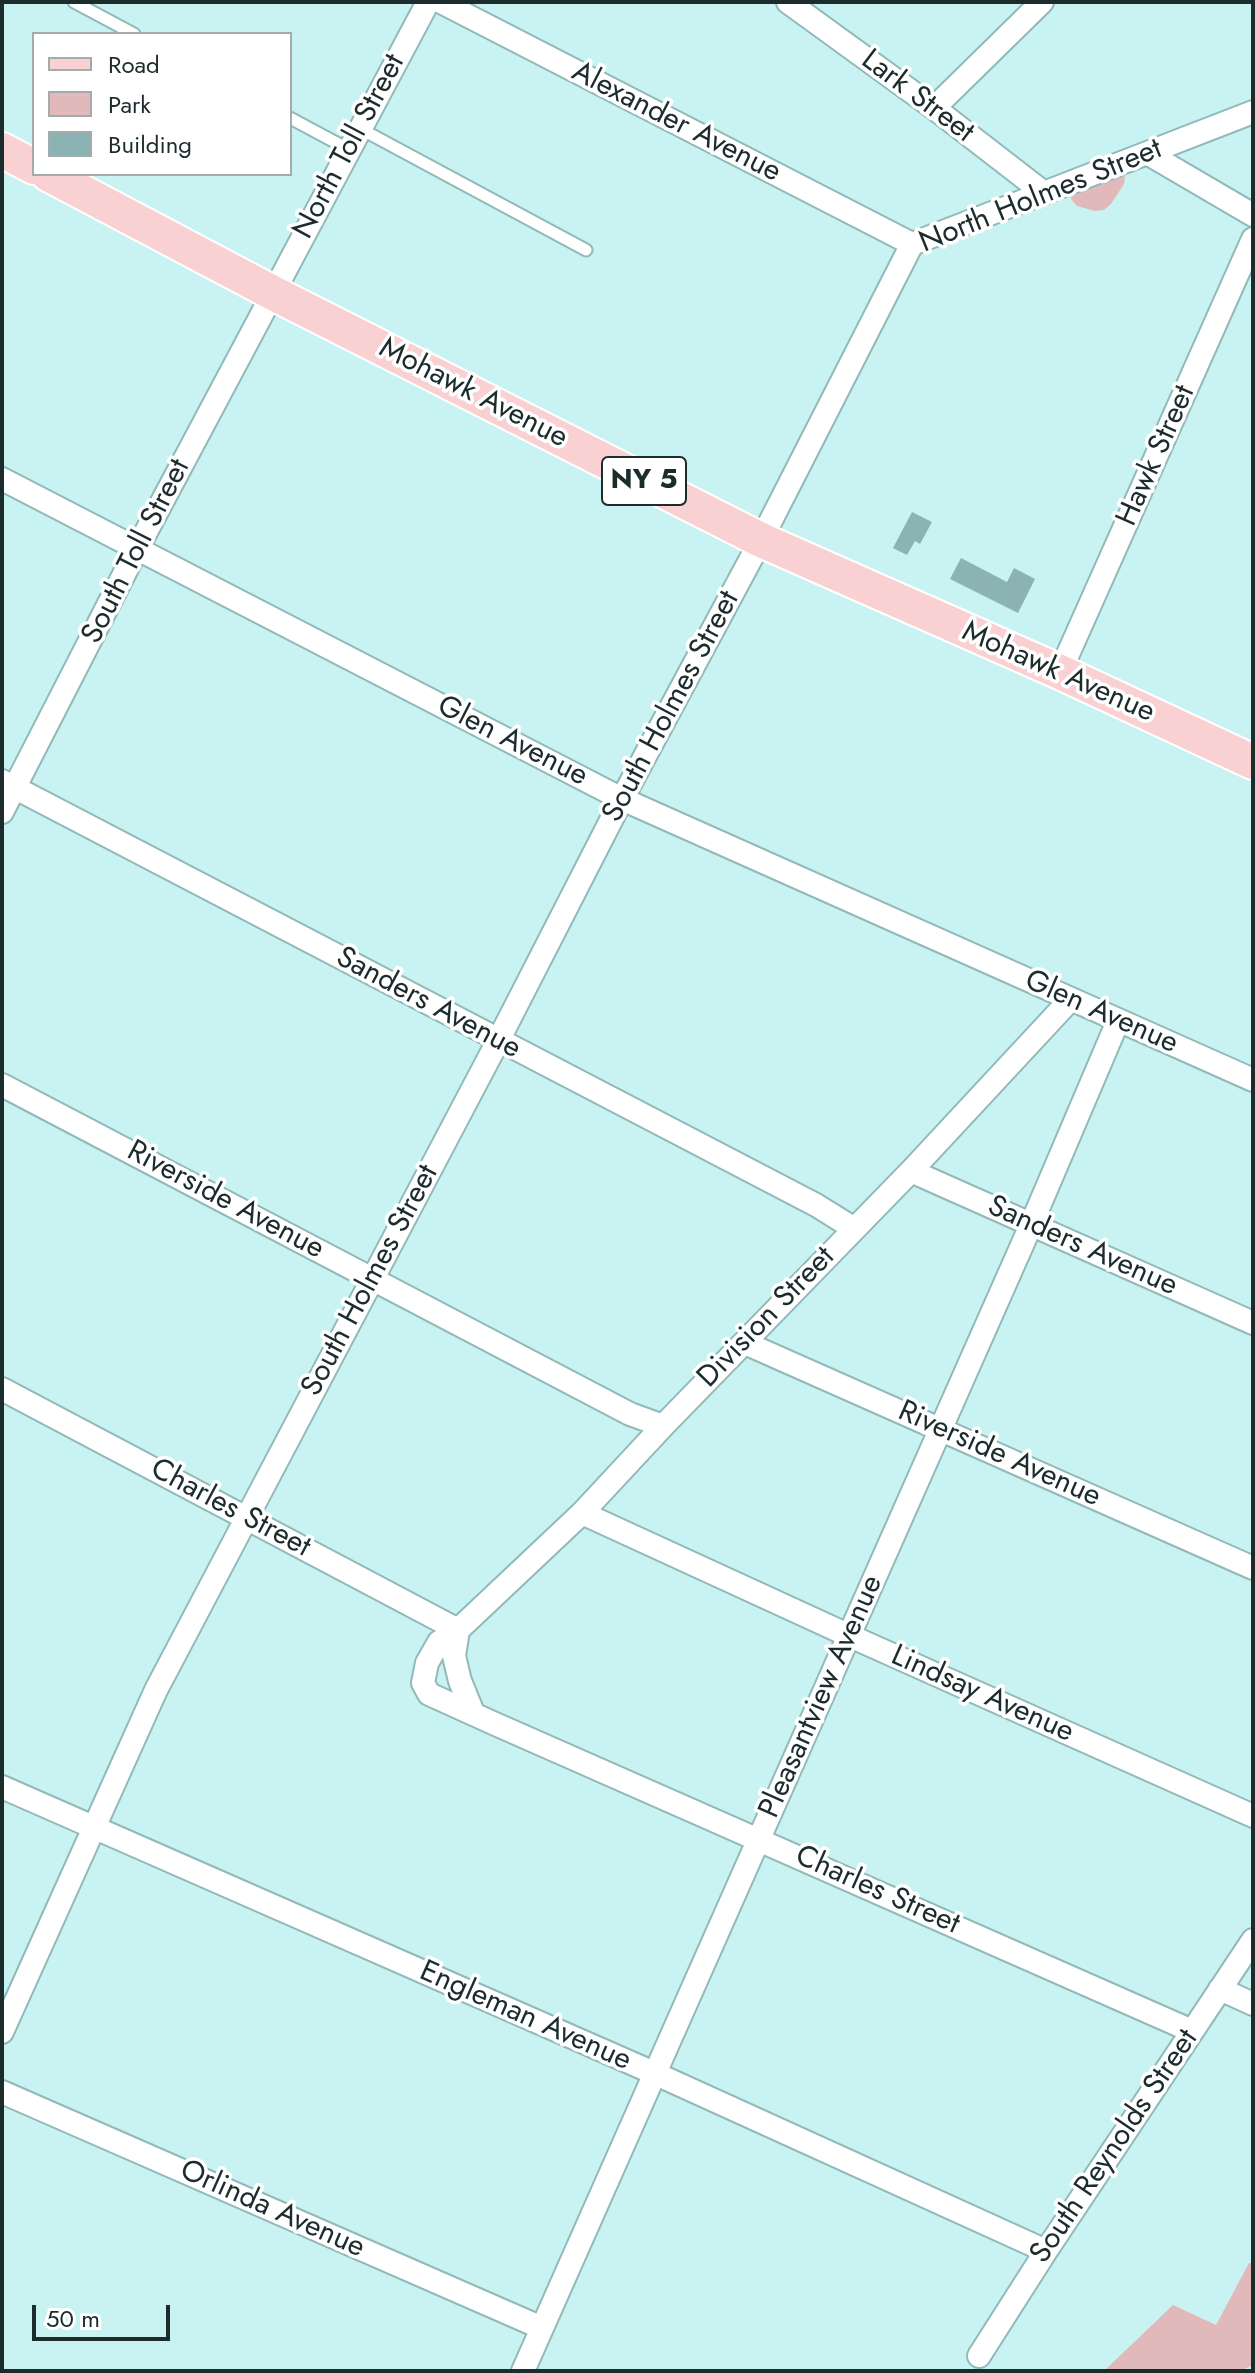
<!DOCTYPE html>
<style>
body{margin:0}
#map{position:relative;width:1255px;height:2373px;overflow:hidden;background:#c9f2f2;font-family:Jost,sans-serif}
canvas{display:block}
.frame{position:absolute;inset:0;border:4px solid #1c2c2c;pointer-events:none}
.legend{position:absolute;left:32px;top:32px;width:260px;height:144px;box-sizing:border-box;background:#fff;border:2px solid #a4abab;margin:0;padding:10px 14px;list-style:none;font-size:24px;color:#1c2c2c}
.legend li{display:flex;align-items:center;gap:16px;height:40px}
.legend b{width:40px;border:2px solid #a4abab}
.scale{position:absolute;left:32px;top:2305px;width:138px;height:36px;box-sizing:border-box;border:4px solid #1c2c2c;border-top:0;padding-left:10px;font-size:24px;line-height:28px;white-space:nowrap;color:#1c2c2c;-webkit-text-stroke:6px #fff;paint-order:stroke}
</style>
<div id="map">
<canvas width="1255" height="2373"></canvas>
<div class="frame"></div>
<ul class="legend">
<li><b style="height:10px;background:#f9d1d3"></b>Road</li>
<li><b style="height:22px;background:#e2b9ba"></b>Park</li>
<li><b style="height:22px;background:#8cb3b4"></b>Building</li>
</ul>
<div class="scale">50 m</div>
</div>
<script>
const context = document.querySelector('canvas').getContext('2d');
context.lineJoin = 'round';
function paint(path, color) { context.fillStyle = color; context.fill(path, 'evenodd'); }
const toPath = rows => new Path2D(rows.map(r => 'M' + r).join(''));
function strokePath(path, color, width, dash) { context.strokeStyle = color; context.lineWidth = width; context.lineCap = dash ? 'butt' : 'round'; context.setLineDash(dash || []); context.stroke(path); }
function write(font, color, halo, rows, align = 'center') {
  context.font = font + ' Jost,sans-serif'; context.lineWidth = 7; context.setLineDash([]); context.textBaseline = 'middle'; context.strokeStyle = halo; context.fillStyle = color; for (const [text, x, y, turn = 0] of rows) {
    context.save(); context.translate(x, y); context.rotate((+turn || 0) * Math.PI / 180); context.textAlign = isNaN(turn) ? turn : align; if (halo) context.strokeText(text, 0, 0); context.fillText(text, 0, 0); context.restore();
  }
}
const green = toPath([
 [1123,174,1125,177,1124,184,1111,204,1104,210,1095,211,1077,206,1071,199,1070,194],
 [1249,2263,1253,2263,1253,2365,1240,2371,1104,2371,1173,2305,1216,2325]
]);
const building = toPath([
 [912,512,932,522,920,544,915,541,907,555,893,548],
 [961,558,1007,582,1014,568,1035,579,1018,613,950,579]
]);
const service = toPath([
 [74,2,134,34],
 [290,118,348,149],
 [359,128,586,250]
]);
const minor = toPath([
 [441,2,912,244],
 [788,2,934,108,1044,193],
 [934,108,1042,2],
 [1147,153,1253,215],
 [2,479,622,799,1253,1080],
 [1060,672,1253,239],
 [2,781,816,1205,853,1228],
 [2,812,137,549,428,2],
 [1070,1000,911,1171,663,1426,582,1513,458,1630,439,1642,427,1663,423,1683,429,1694,493,1723,1192,2031],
 [2,1085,630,1414,663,1426],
 [911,1171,1253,1323],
 [745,1343,1253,1568],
 [2,1389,458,1630],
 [582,1513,850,1636,1253,1816],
 [458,1630,454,1656,460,1681,473,1713],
 [2,1787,654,2073,1046,2251],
 [1220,1989,1253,2004],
 [2,2032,156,1690,498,1041,622,799,761,540,912,244,1253,112],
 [2,2092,542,2328],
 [979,2356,1046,2251,1253,1940],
 [523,2371,1031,1225,1118,1021]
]);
const primary = toPath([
 [2,150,34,167],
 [48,174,273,293,761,540,1060,672,1253,762]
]);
const shields = [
 [644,481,84]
];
const shieldNames = [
 ["NY 5",644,481]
];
const streetNames = [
 ["Lark Street",917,97,37],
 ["Alexander Avenue",676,123,27],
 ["North Toll Street",350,147,-62],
 ["North Holmes Street",1041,197,-22],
 ["Mohawk Avenue",473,394,27],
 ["Hawk Street",1157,456,-66],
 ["South Toll Street",137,552,-63],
 ["Mohawk Avenue",1058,673,24],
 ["South Holmes Street",672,707,-62],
 ["Glen Avenue",512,742,27],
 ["Sanders Avenue",428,1004,28],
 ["Glen Avenue",1101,1013,24],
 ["Riverside Avenue",225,1201,28],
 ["Sanders Avenue",1082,1247,24],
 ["South Holmes Street",371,1281,-62],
 ["Division Street",767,1318,-46],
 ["Riverside Avenue",999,1455,24],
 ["Charles Street",230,1509,28],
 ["Lindsay Avenue",982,1695,24],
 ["Pleasantview Avenue",822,1697,-66],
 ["Charles Street",877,1891,24],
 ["Engleman Avenue",525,2017,24],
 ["South Reynolds Street",1115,2147,-56],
 ["Orlinda Avenue",272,2210,24]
];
paint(green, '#e2b9ba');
paint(building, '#8cb3b4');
strokePath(service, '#91b9b9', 15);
strokePath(minor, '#91b9b9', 26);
strokePath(primary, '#fff', 38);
strokePath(service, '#fff', 11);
strokePath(minor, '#fff', 22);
strokePath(primary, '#f9d1d3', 34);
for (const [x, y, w] of shields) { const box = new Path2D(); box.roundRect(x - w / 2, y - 24, w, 48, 6); context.fillStyle = '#fff'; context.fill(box); strokePath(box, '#1c2c2c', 2); }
write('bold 28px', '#1c2c2c', null, shieldNames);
write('30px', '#1c2c2c', '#fff', streetNames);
</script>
